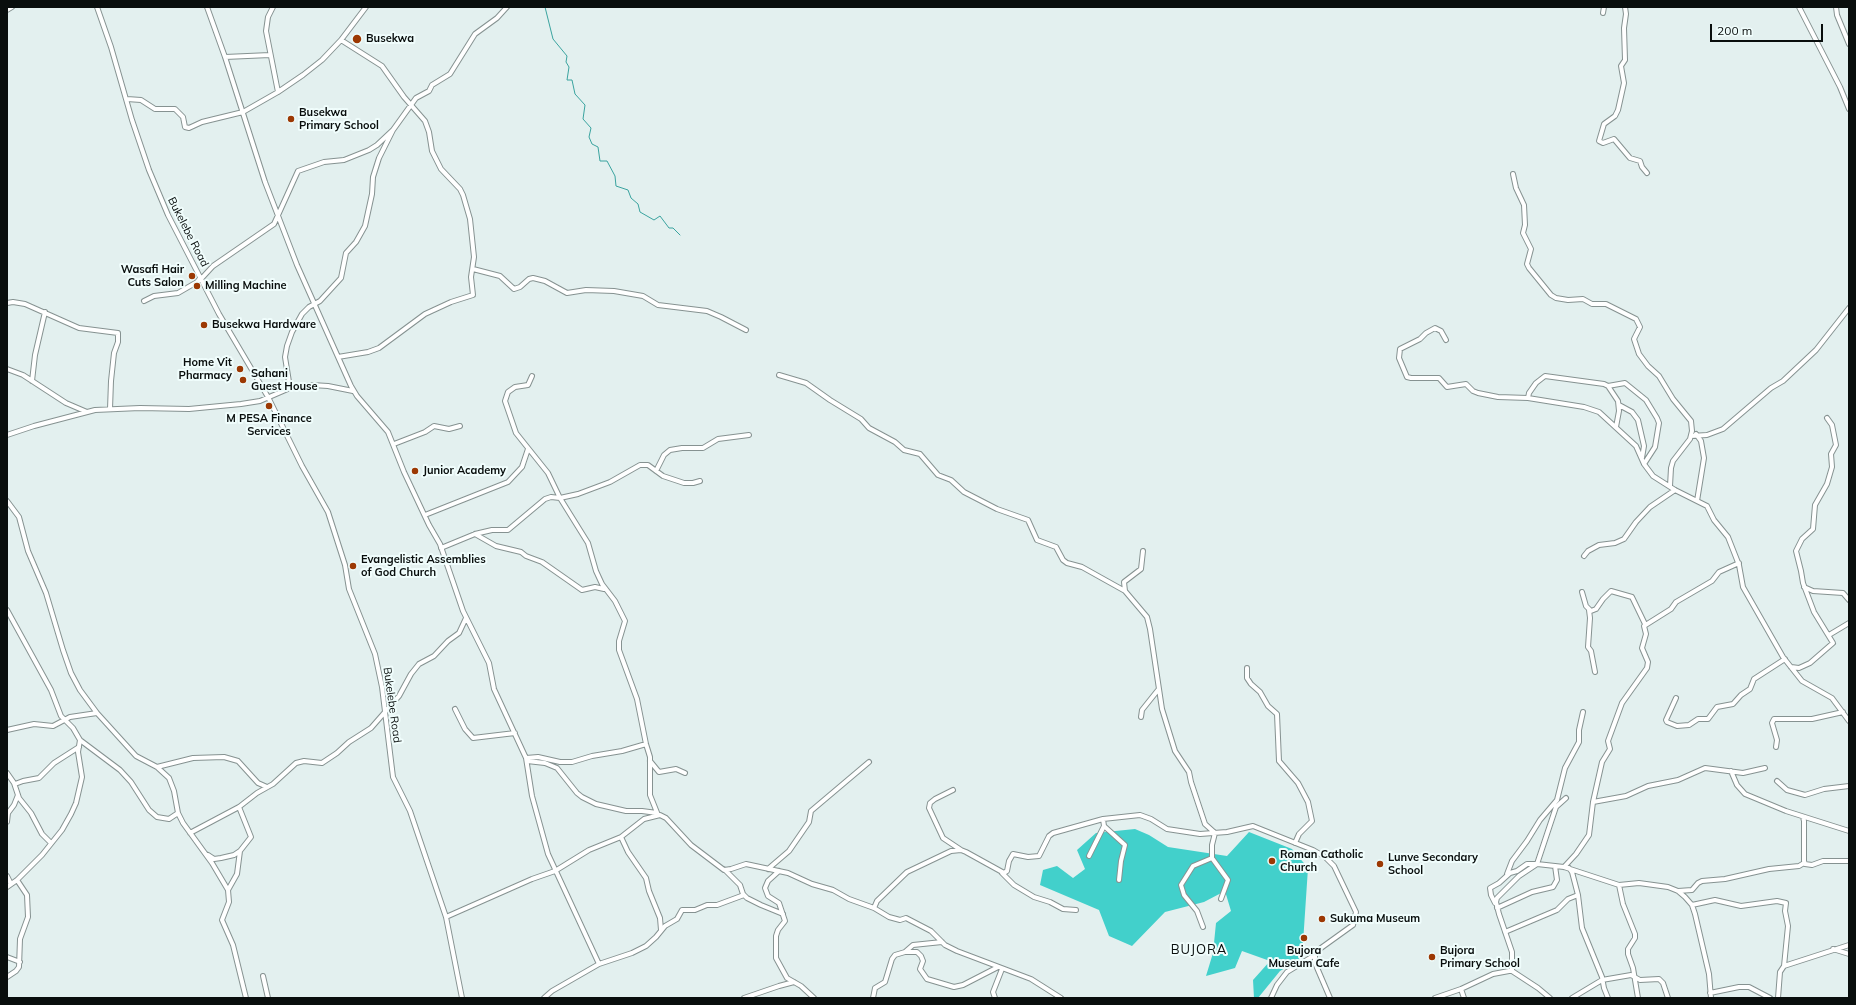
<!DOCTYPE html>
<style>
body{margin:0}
#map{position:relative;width:1856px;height:1005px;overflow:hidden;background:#e3f0ef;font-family:Mulish,sans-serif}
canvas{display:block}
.frame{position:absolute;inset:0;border:8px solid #090e0d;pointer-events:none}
.scale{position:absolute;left:1710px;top:24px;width:113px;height:18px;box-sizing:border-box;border:2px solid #090e0d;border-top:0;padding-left:5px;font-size:12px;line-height:14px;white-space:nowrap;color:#090e0d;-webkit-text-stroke:3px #f0fdfc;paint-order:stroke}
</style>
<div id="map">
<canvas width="1856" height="1005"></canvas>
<div class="frame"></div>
<div class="scale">200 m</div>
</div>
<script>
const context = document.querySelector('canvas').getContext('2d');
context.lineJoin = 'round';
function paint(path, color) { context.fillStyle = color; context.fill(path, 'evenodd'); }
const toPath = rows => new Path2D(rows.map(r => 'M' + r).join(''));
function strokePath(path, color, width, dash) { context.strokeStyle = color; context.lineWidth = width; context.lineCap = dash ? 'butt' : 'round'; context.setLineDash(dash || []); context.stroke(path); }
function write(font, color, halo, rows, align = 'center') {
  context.font = font + ' Mulish,sans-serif'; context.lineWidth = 4; context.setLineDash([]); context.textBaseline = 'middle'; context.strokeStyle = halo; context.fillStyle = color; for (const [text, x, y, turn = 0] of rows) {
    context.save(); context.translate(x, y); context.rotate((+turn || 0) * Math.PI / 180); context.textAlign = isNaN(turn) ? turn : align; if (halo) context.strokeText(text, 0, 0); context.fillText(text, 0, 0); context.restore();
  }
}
const forest = toPath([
 [1135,829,1149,835,1168,847,1227,856,1249,832,1292,849,1308,868,1302,958,1280,971,1258,998,1254,998,1253,980,1270,961,1242,951,1235,968,1206,976,1213,953,1216,923,1231,911,1225,891,1204,902,1165,912,1132,946,1109,936,1099,910,1040,885,1043,870,1057,866,1073,878,1085,869,1077,850,1096,833]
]);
const stream = toPath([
 [545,7,553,39,567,56,566,62,569,67,567,80,572,80,575,94,585,105,583,119,591,128,589,137,592,144,598,147,600,161,607,161,615,176,616,186,628,190,631,198,638,204,640,212,654,220,660,216,669,228,673,228,680,235]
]);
const minor = toPath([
 [97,7,111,47,132,120,149,170,168,215,219,314,268,397,302,466,328,512,345,565,349,589,375,654,382,687,393,777,410,811,446,917,462,998],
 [207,7,225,57,265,182,297,265,351,386,357,396,388,432,404,472,429,525,440,544,463,611,489,663,494,689,526,758,532,796,548,854,599,964],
 [273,7,268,17,266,31,278,92],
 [1625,7,1626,14,1624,28,1625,60,1621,66,1624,83,1618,110,1615,116,1604,124,1599,141,1603,143,1614,139,1630,158,1640,161,1642,167,1647,173],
 [1799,7,1840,87,1849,109],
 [1836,7,1837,15,1849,44],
 [7,10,12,7],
 [1603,13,1604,7],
 [225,57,270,55],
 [127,99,141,100,155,109,175,109,183,117,185,127,189,128,202,122,243,112,278,92,303,75,322,60,341,40,366,7],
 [1513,174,1516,188,1524,205,1525,225,1523,233,1531,249,1527,264,1529,268,1551,295,1556,298,1568,300,1583,299,1592,304,1606,304,1636,319,1640,327,1634,339,1639,354,1648,366,1659,376,1673,399,1691,421,1692,431,1690,439,1673,461,1671,468,1670,486],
 [473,269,500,276,514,289,520,287,529,279,533,278,545,281,567,293,586,290,614,291,643,296,658,305,707,311,721,317,746,330],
 [201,279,213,266,274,224,298,171,324,162,344,160,369,150,377,145,393,130,416,98,429,91,432,85,450,74,475,34,497,18,507,7],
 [144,301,154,296,178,293,197,282,201,277],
 [7,303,13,302,25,304,79,328,118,333,118,342,114,353,111,381,110,409],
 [1446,340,1441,331,1435,328,1426,333,1420,339,1400,349,1399,358,1407,377,1411,378,1439,378,1447,387,1466,384,1473,391,1478,393,1498,397,1528,398,1584,407,1599,412,1636,446,1644,464,1653,476,1675,490,1707,506,1714,520,1728,537,1739,565,1743,587,1783,657,1802,681,1832,698,1849,721],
 [338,357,368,352,379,348,425,314,451,302,473,295,471,277,474,257,470,219,463,195,460,189,441,169,432,151,429,132,425,121,404,97,382,66,341,40],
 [7,369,23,375,66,403,87,412],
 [779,375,806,383,830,400,861,419,869,428,895,442,904,450,920,454,938,475,951,480,964,492,997,509,1028,520,1037,540,1056,547,1063,560,1067,563,1082,567,1125,591,1147,617,1150,629,1162,709,1175,751,1189,772,1191,782,1205,824,1215,833,1212,845,1212,858,1193,866,1181,885,1184,895,1197,911,1203,927],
 [532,376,528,385,515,387,508,392,505,401,516,433,548,473,560,498,588,543,596,571,602,584,615,601,625,621,619,641,619,650,637,699,646,744,650,757,650,795,658,815],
 [32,381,35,355,45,312],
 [1608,386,1625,383,1646,400,1657,418,1659,423,1655,447,1644,464],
 [290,388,285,357,287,346,292,332,302,314,309,307,320,301,341,278,346,253,356,242,365,226,372,194,373,177,379,158,393,130],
 [1528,398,1529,393,1536,383,1545,376,1604,384,1608,386,1618,401,1619,411,1616,427],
 [1619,405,1632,412,1638,420,1644,446,1642,458],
 [1696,434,1701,441,1704,458,1697,501],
 [7,435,34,426,95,410,140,408,189,409,241,404,260,401,290,388,312,385,328,386,353,391],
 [1691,436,1707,435,1723,429,1771,388,1783,381,1816,350,1849,308],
 [394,444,425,432,434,426,449,429,460,426],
 [656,471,664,455,670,450,682,448,703,448,718,439,749,435],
 [7,501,19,517,28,551,46,593,63,650,71,673,80,690,97,713,136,756,157,767,169,778,174,791,178,813,183,823,212,863,228,890,229,902,222,920,233,945,246,998],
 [425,515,508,482,522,467,528,449],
 [475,534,496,546,521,552,526,556,542,562,582,590,595,587,604,589],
 [441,548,475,534,492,530,508,530,545,499,551,497,560,498,578,494,610,482,640,465,648,465,663,476,684,483,693,483,700,481],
 [1584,556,1588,551,1599,545,1615,543,1624,539,1636,522,1650,507,1675,490],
 [1804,587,1813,591,1843,593,1849,600],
 [1125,591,1124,582,1141,569,1143,551],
 [1582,592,1586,606,1591,611,1596,609,1603,599,1611,591,1632,597,1645,624],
 [7,610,51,690,61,716,73,728,80,740,120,770,131,782,149,810,157,817,169,819,178,813],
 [1589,610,1590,618,1588,647,1591,651,1595,672],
 [1829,635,1849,623],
 [1791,667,1799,668,1810,663,1833,643,1814,612,1803,583,1801,571,1796,551,1802,539,1813,529,1815,505,1827,484,1832,467,1831,454,1836,445,1832,425,1827,418],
 [1247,668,1247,678,1251,684,1260,692,1268,706,1277,714,1279,761,1298,783,1308,802,1312,821,1299,834,1295,843],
 [1676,698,1666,720,1667,722,1677,726,1689,725,1698,719,1708,719,1717,707,1733,704,1741,695,1750,689,1754,679,1785,659],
 [455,709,465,729,473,738,515,733],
 [1141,717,1142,710,1158,690],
 [7,730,34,724,53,726,70,717,97,713],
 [1776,747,1777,740,1772,723,1774,719,1812,719,1843,712],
 [526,758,538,757,560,762,572,762,592,756,622,751,646,744],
 [527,761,545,763,557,768,577,793,582,797,596,804,626,811,642,811,657,813],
 [650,761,659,772,676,769,685,773],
 [157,767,193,758,224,757,238,761,258,783,267,787],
 [1731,771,1737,785,1745,794,1786,811,1849,831],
 [7,773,14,783,19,798,31,813,42,834,51,843],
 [1777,781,1787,790,1805,795,1824,789,1849,786],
 [15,784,23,781,39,778,54,763,79,747],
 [953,790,935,799,930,803,929,808,943,838,961,850],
 [1593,802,1626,796,1648,786,1678,780,1705,768,1743,773,1765,768],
 [1803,817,1804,821,1804,861,1805,864,1812,865,1823,861,1849,861],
 [1103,819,1104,826,1125,845,1121,861,1119,880],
 [7,822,8,813,14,805,18,795],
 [190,833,239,807,257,793,273,784,296,763,304,761,322,763,337,753,349,742,371,728,399,696,411,674,419,664,434,656,448,641,459,633,466,618],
 [621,837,628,852,646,878,649,891,660,918,661,930],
 [208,855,214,859,221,858,234,855,240,851],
 [1089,856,1104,826],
 [1212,858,1228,880,1221,899],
 [1564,867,1576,854,1589,835,1593,802,1602,762,1610,749,1608,741,1622,703,1647,668,1648,662,1642,648,1646,634,1644,626,1671,609,1676,602,1712,581,1719,572,1739,563],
 [1569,868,1572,872,1578,895,1582,928,1602,977,1604,988,1608,998],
 [768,869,789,851,809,822,811,811,869,762],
 [725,870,740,885,743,894,747,898,761,905,783,914],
 [779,871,768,881,765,888,768,896,779,903,785,921,778,930,776,936,776,958,787,978,801,986,814,998],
 [1002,873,1014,885,1034,897,1050,902,1063,909,1076,910],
 [1507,874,1512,861,1527,841,1540,820,1557,800,1565,768,1579,742,1579,730,1583,712],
 [7,876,11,884],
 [1619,885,1623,904,1635,934,1635,938,1628,949,1628,954,1633,968,1638,998],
 [7,887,17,880,42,855,62,830,71,814,76,803,82,777,78,752,80,740],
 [228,890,237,874,240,851,251,837,239,807],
 [1678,891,1692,890,1698,883,1702,881,1725,879,1769,869,1799,866,1804,863],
 [1495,903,1491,895,1490,888,1499,883,1510,873,1517,871,1527,864,1537,864,1556,807,1566,798],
 [1692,905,1715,900,1741,906,1777,901,1786,903,1785,911,1788,926,1784,966],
 [874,908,877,901,907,872,951,851,961,850,966,852,1004,873,1007,871,1009,861,1013,854,1028,857,1039,856,1049,836,1053,833,1103,819,1140,815,1151,819,1167,829,1200,834,1227,832,1253,826,1313,850,1325,857,1334,866,1356,912,1353,925,1321,948,1315,955,1315,963,1330,998],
 [1497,908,1532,892,1553,887,1557,880,1555,866],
 [446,917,532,879,555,871,589,850,621,837,644,819,660,815,666,818,691,845,724,870,731,869,746,864,788,873,812,884,833,890,849,899,874,908,889,917,900,920,906,918,931,931,945,945,957,951,1031,979,1061,998],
 [1505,932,1557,910,1568,899,1578,895],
 [1833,949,1849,954],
 [905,952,917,952,921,956,923,961,920,969,927,979,954,987,963,985,998,967],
 [7,957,20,962],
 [1512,971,1512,952,1499,914,1496,902,1497,898,1519,876,1537,864,1564,867,1619,885,1639,883,1668,887,1678,891,1685,897,1692,905,1695,914,1709,974,1711,998],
 [263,976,268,998],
 [7,977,16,971,19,967,20,939,28,917,27,895,17,880],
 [1461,989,1464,998],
 [1710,993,1739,987,1749,987,1770,998],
 [544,998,552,991,599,964,632,953,646,946,656,937,665,926,677,919,682,910,695,910,707,905,717,905,744,895],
 [744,998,779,986,794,982],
 [873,998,875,988,885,982,892,959,895,955,905,952,913,945,942,942],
 [995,998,993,992,1002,969],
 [1271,998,1277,985,1287,972,1315,955],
 [1435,998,1461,989,1493,974,1509,971,1512,971,1538,988,1550,998],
 [1572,998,1602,980,1631,975,1640,980,1659,979,1663,983,1668,998],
 [1778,998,1780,972,1784,966,1849,945]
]);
const markers = [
 [357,39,5,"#9c3803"],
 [291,119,4,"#9c3803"],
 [192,276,4,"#9c3803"],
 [197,286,4,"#9c3803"],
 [204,325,4,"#9c3803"],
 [240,369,4,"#9c3803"],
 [243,380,4,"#9c3803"],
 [269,406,4,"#9c3803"],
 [415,471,4,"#9c3803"],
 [353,566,4,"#9c3803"],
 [1272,861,4,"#9c3803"],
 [1380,864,4,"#9c3803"],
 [1322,919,4,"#9c3803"],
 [1304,938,4,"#9c3803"],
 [1432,957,4,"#9c3803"]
];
const poiNames = [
 ["Busekwa",366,39],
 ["Busekwa",299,113],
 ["Primary School",299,126],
 ["Wasafi Hair",184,270,"right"],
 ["Cuts Salon",184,283,"right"],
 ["Milling Machine",205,286],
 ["Busekwa Hardware",212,325],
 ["Home Vit",232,363,"right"],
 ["Pharmacy",232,376,"right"],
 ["Sahani",251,374],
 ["Guest House",251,387],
 ["M PESA Finance",269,419,"center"],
 ["Services",269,432,"center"],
 ["Junior Academy",423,471],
 ["Evangelistic Assemblies",361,560],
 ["of God Church",361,573],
 ["Roman Catholic",1280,855],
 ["Church",1280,868],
 ["Lunve Secondary",1388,858],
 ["School",1388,871],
 ["Sukuma Museum",1330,919],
 ["Bujora",1304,951,"center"],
 ["Museum Cafe",1304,964,"center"],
 ["Bujora",1440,951],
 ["Primary School",1440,964]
];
const streetNames = [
 ["Bukelebe Road",188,232,63],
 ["Bukelebe Road",392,705,82]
];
const quarterNames = [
 ["BUJORA",1199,950]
];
paint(forest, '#42d0cb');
strokePath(stream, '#3aa39f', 1);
strokePath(minor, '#869291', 6);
strokePath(minor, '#fff', 4);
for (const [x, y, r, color] of markers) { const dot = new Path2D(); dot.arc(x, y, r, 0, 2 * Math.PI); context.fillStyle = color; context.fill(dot); strokePath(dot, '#f0fdfc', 1.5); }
write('bold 11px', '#090e0d', '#f0fdfc', poiNames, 'left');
write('11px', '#090e0d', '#f0fdfc', streetNames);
context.letterSpacing = '1px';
write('13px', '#090e0d', '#f0fdfc', quarterNames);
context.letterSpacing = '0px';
</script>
